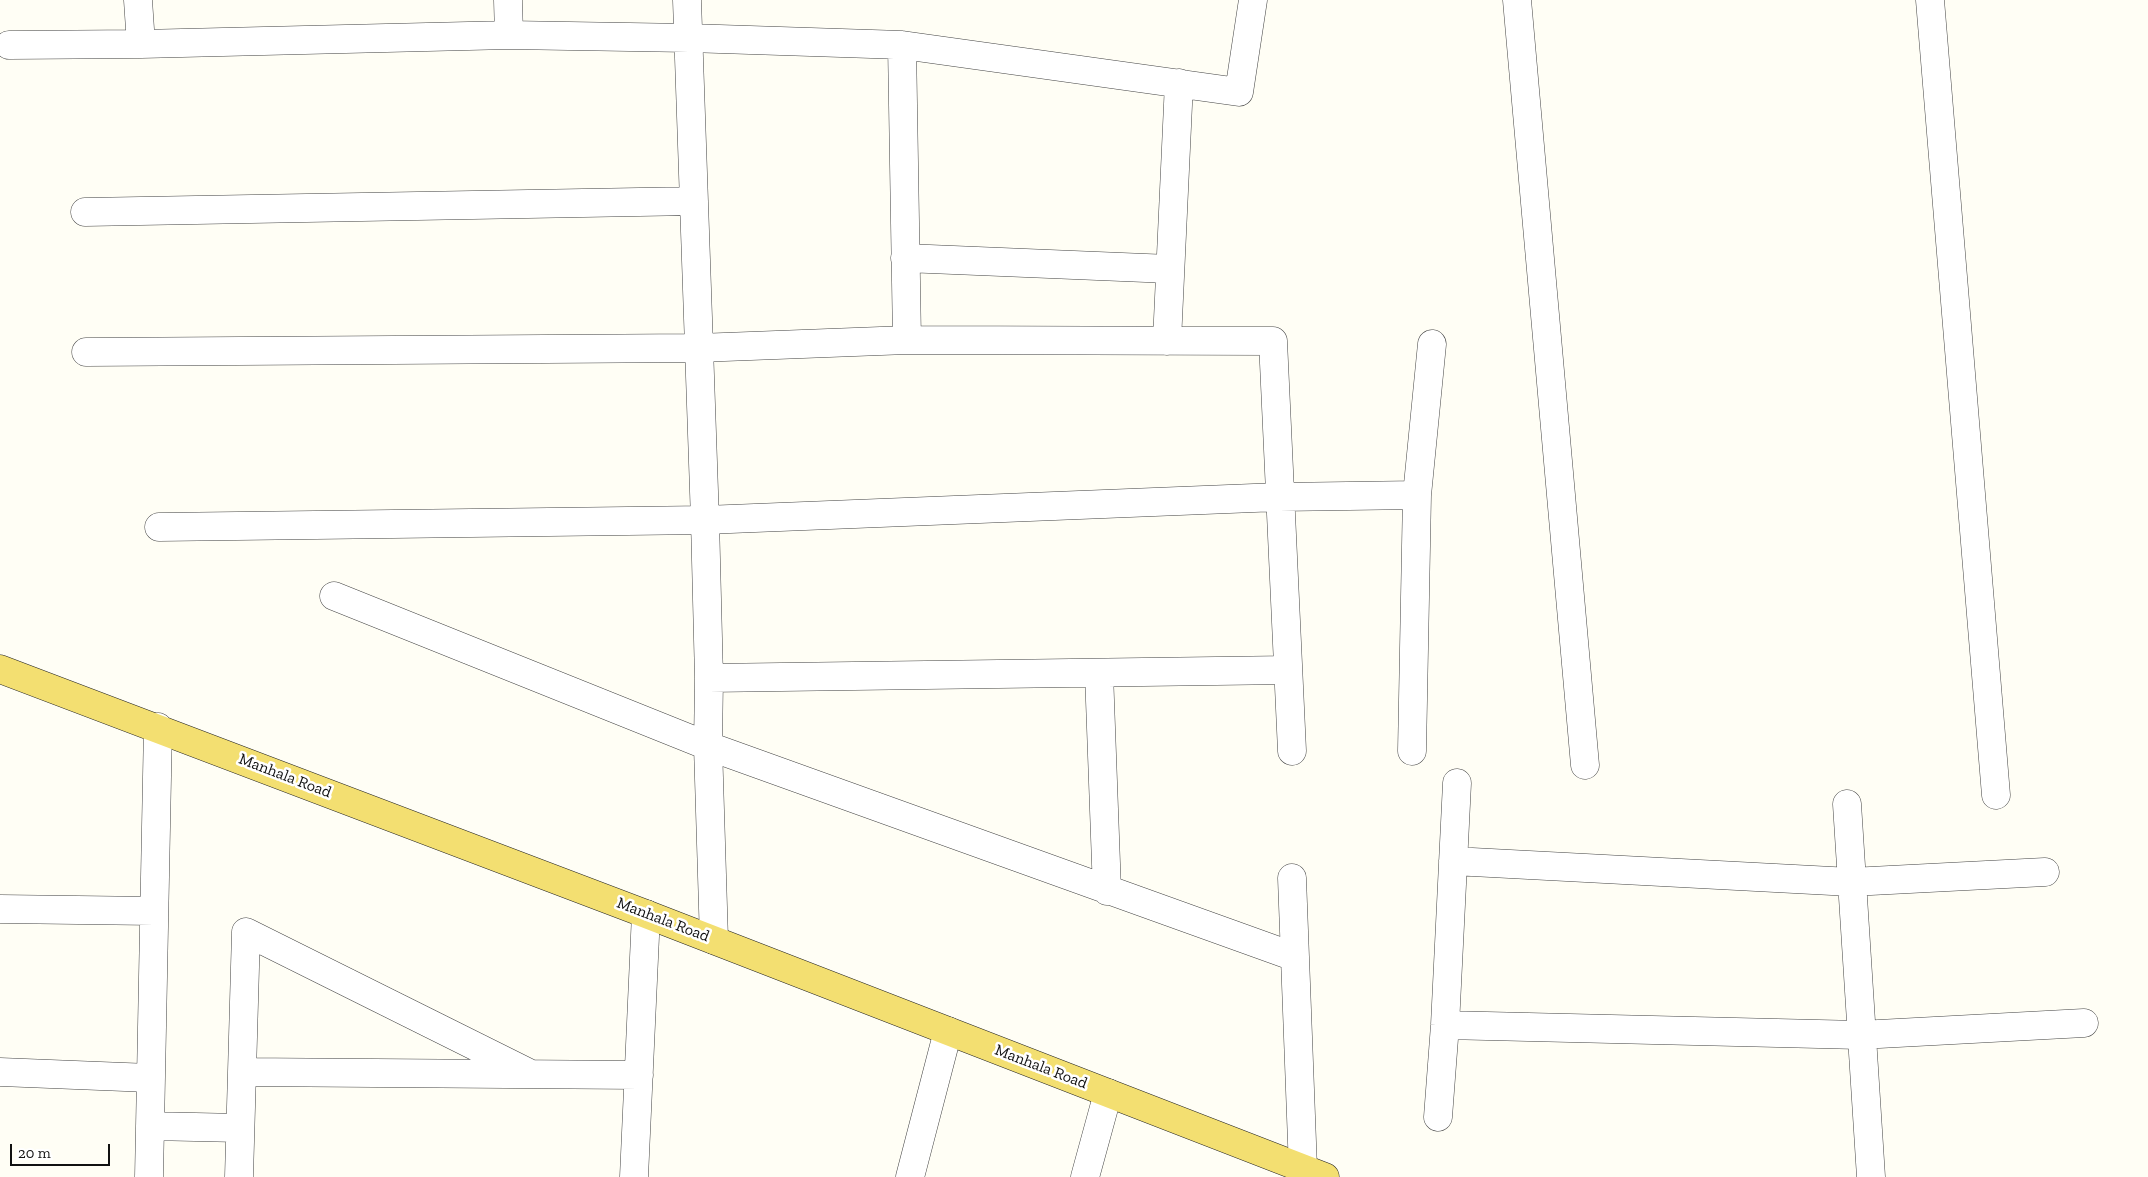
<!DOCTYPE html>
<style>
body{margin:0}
#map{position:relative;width:2148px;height:1177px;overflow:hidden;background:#fffef5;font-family:"Zilla Slab",serif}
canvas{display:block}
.scale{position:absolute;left:10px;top:1144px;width:100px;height:22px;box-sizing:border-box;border:2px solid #111;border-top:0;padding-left:6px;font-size:15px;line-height:18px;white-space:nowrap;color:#111;-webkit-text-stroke:4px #fff;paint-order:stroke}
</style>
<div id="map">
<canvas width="2148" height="1177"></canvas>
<div class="scale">20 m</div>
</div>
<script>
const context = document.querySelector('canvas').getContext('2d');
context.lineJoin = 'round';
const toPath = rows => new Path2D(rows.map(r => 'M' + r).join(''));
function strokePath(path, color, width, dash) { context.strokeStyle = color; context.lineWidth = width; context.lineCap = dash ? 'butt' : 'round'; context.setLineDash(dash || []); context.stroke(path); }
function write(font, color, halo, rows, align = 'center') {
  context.font = font + ' "Zilla Slab",serif'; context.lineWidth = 5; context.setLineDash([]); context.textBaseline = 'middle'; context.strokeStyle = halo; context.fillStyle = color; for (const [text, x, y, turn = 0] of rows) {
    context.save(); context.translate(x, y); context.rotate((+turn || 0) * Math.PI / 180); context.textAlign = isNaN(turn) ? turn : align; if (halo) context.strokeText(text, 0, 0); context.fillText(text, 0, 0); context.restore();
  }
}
const minor = toPath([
 [138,0,141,44],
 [508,0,509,35],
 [687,0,705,520,709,678,708,746,714,940],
 [1517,0,1585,765],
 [1930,0,1996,795],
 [9,45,141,44,509,35,689,38,902,45,1239,92,1253,0],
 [902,45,907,340],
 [85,212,694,201],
 [905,258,1170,269],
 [1167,341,1179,83],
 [86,352,698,348,907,340,1273,341,1292,751],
 [159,527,705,520,1279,497,1417,495],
 [334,596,708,746,1295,957],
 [1099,673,1107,891],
 [709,678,1288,670],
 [1412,751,1417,495,1432,344],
 [1847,804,1871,1177],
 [1453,861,1851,882,2045,872],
 [1292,878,1303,1169],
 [0,909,154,911],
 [1445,1025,1860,1035,2084,1023],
 [0,1072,150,1078],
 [242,1072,639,1075],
 [1438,1117,1445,1025,1457,783],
 [150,1126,240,1128],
 [149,1177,158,727],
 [239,1177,246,932,531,1074],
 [634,1177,646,914],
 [910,1177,948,1031],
 [1085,1177,1108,1093]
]);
const major = toPath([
 [0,669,646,914,1325,1177]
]);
const streetNames = [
 ["Manhala Road",285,776,21],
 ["Manhala Road",663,920,21],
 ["Manhala Road",1041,1067,21]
];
strokePath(minor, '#444', 29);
strokePath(major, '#222', 29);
strokePath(minor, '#fff', 28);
strokePath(major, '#f3df71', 28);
write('16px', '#111', '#fff', streetNames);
</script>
